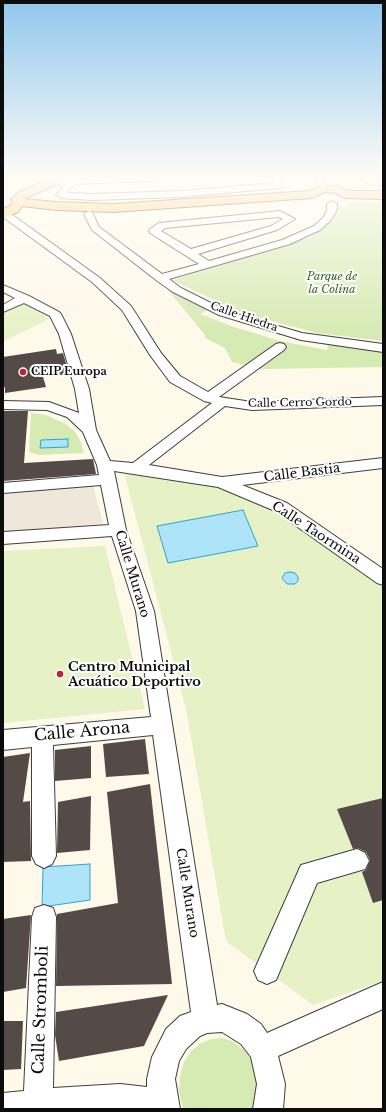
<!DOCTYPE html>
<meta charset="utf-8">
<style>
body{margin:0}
#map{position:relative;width:386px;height:1112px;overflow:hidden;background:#fff9ea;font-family:"Libre Baskerville",serif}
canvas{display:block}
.frame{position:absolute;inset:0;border:4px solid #0c0c0c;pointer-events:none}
</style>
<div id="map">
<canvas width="386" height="1112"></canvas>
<div class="frame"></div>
</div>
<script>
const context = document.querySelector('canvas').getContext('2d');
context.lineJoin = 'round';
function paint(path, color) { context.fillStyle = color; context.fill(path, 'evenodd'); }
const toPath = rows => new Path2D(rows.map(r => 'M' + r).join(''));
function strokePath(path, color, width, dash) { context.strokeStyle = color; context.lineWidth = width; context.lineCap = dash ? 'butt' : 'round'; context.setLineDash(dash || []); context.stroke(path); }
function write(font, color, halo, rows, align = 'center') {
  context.font = font + ' "Libre Baskerville",serif'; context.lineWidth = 4; context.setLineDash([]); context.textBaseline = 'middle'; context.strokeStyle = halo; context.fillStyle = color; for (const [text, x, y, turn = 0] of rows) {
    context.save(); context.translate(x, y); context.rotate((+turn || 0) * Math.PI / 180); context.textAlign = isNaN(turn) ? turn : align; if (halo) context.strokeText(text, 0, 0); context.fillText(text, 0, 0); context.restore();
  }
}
const green = toPath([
 [354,202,383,203,383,341,317,333,242,313,172,280,311,237,336,218,342,208],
 [171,286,212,307,200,314,234,327,280,341,327,350,329,340,383,348,383,367,262,369,232,362,225,348,205,338,205,335,167,289],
 [31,413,46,415,66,424,75,432,81,442,84,453,39,455,29,452],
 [223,1038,234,1042,244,1050,252,1061,259,1089,256,1109,183,1109,179,1091,180,1076,184,1062,191,1051,201,1043,212,1039]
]);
const pitch = toPath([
 [24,303,49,319,4,341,3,340,3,313],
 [130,472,219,487,276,510,383,588,383,981,313,1005,226,941,186,709,125,476],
 [105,546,113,579,114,579,115,588,145,709,3,723,3,551]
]);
const plaza = toPath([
 [92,481,103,524,3,532,3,489]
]);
const water = toPath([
 [68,439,68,447,40,448,41,440,68,439],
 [243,510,258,546,168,563,157,526,243,510],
 [290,572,295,573,298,577,298,581,295,584,287,584,282,578,285,573,290,572],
 [90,864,90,900,42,907,43,867,90,864]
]);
const building = toPath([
 [56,349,57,354,63,353,69,374,43,377,46,387,5,393,5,387,3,388,3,357],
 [3,411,28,411,24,463,93,459,96,474,3,481],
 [145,739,149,774,106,777,103,744],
 [91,746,91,778,55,781,55,750],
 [30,753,23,802,30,801,31,861,3,862,3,757],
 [150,784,172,984,56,986,57,914,118,903,107,792],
 [91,796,90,850,57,853,58,802],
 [383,798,383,900,373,903,362,872,366,870,370,860,366,852,358,848,353,849,337,809],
 [31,915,26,988,3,992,3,919],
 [168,995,144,1046,59,1061,55,1035,56,1012],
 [3,1021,23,1021,21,1069,3,1070]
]);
const minor = toPath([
 [94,178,158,178,154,181,74,184,67,193,92,194,182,191,274,183,272,178,280,178,283,185,279,188,182,197,92,200,61,198,56,195,64,185,58,184,57,182,58,180,94,178],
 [314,178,322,178,329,189,328,191,322,191,314,178],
 [361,178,383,180,383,186,368,184,361,178],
 [332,201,337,204,337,210,331,220,320,230,290,244,169,279,181,288,227,311,302,333,383,344,383,352,301,340,219,315,173,292,156,280,92,230,84,214,89,211,92,212,99,227,162,274,199,264,150,233,149,231,150,229,159,223,280,211,295,219,277,230,198,254,209,261,282,240,314,226,324,217,327,210,327,204,332,201],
 [279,217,283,219,271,226,191,249,161,231,165,228,279,217],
 [3,210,7,211,100,278,131,306,161,353,180,376,208,392,276,344,280,343,284,344,286,347,284,350,219,397,252,402,383,397,383,405,252,410,225,406,149,465,222,477,383,458,383,468,242,485,287,503,383,569,383,585,377,583,275,511,218,487,114,471,126,530,154,611,217,1005,222,1004,247,1014,261,1024,267,1033,383,982,383,1009,278,1056,285,1084,283,1109,253,1109,257,1084,251,1057,241,1044,222,1032,207,1033,200,1036,186,1049,179,1061,175,1079,180,1109,3,1109,3,1093,24,1091,32,917,35,908,44,905,53,908,56,917,53,1088,120,1084,147,1087,147,1079,152,1057,166,1029,180,1016,191,1012,153,735,53,745,56,856,52,864,44,868,36,864,32,856,32,747,3,750,3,730,151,717,136,611,112,536,3,544,3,532,109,525,101,485,3,493,3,483,99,475,97,465,83,432,67,417,47,410,3,409,3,401,49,402,79,413,75,389,59,334,50,316,24,303,3,312,3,305,15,298,3,292,3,285,29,296,59,312,61,314,71,334,89,389,96,430,110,461,133,463,212,403,204,401,170,382,150,355,122,310,92,282,3,217,3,210],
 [357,849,365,853,369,861,365,869,317,883,276,980,267,984,258,980,254,971,301,865,357,849]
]);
const major = toPath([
 [52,178,68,178,66,180,24,199,56,202,114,204,309,191,325,186,337,186,347,191,383,191,383,199,345,198,334,193,325,192,312,198,114,212,56,210,22,206,18,212,3,218,3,209,10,206,13,202,11,199,19,192,52,178]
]);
const markers = [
 [23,372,4,"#bf2039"],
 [60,674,4,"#bf2039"]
];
const farParknames = [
 ["Parque de",332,277],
 ["la Colina",332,290]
];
const farStreetnames = [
 ["Calle Hiedra",244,317,19],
 ["Calle Cerro Gordo",300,403,-1]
];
const farPoinames = [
 ["CEIP Europa",31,372]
];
const streetNames = [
 ["Calle Bastia",302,473,-7],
 ["Calle Taormina",316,533,33],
 ["Calle Murano",132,574,73],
 ["Calle Murano",187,893,81]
];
const poiNames = [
 ["Centro Municipal",68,667],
 ["Acuático Deportivo",68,682]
];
const nearStreetnames = [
 ["Calle Arona",82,732,-5],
 ["Calle Stromboli",41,1010,-88]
];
paint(green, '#d6eab3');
paint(pitch, '#e6f1c5');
paint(plaza, '#eee7da');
paint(water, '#ade4f8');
strokePath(water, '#32a3d1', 1);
paint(building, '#544b48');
strokePath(minor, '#3f3f3f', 2);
strokePath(major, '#1d1d1d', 2);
paint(minor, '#fff');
paint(major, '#fdc45c');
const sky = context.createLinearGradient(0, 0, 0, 334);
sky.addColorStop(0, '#90c7ee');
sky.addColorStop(0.53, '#fffcf6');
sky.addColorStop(1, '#fffcf600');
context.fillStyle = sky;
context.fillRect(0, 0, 386, 334);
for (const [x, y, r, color] of markers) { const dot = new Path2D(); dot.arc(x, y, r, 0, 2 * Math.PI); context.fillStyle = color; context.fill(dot); strokePath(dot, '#fff', 1.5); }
write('italic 11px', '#32641b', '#fff', farParknames);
write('11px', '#0c0c0c', '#fff', farStreetnames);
write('bold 11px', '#0c0c0c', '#fff', farPoinames, 'left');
write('13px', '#0c0c0c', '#fff', streetNames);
write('bold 13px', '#0c0c0c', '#fff', poiNames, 'left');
write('16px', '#0c0c0c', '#fff', nearStreetnames);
</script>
